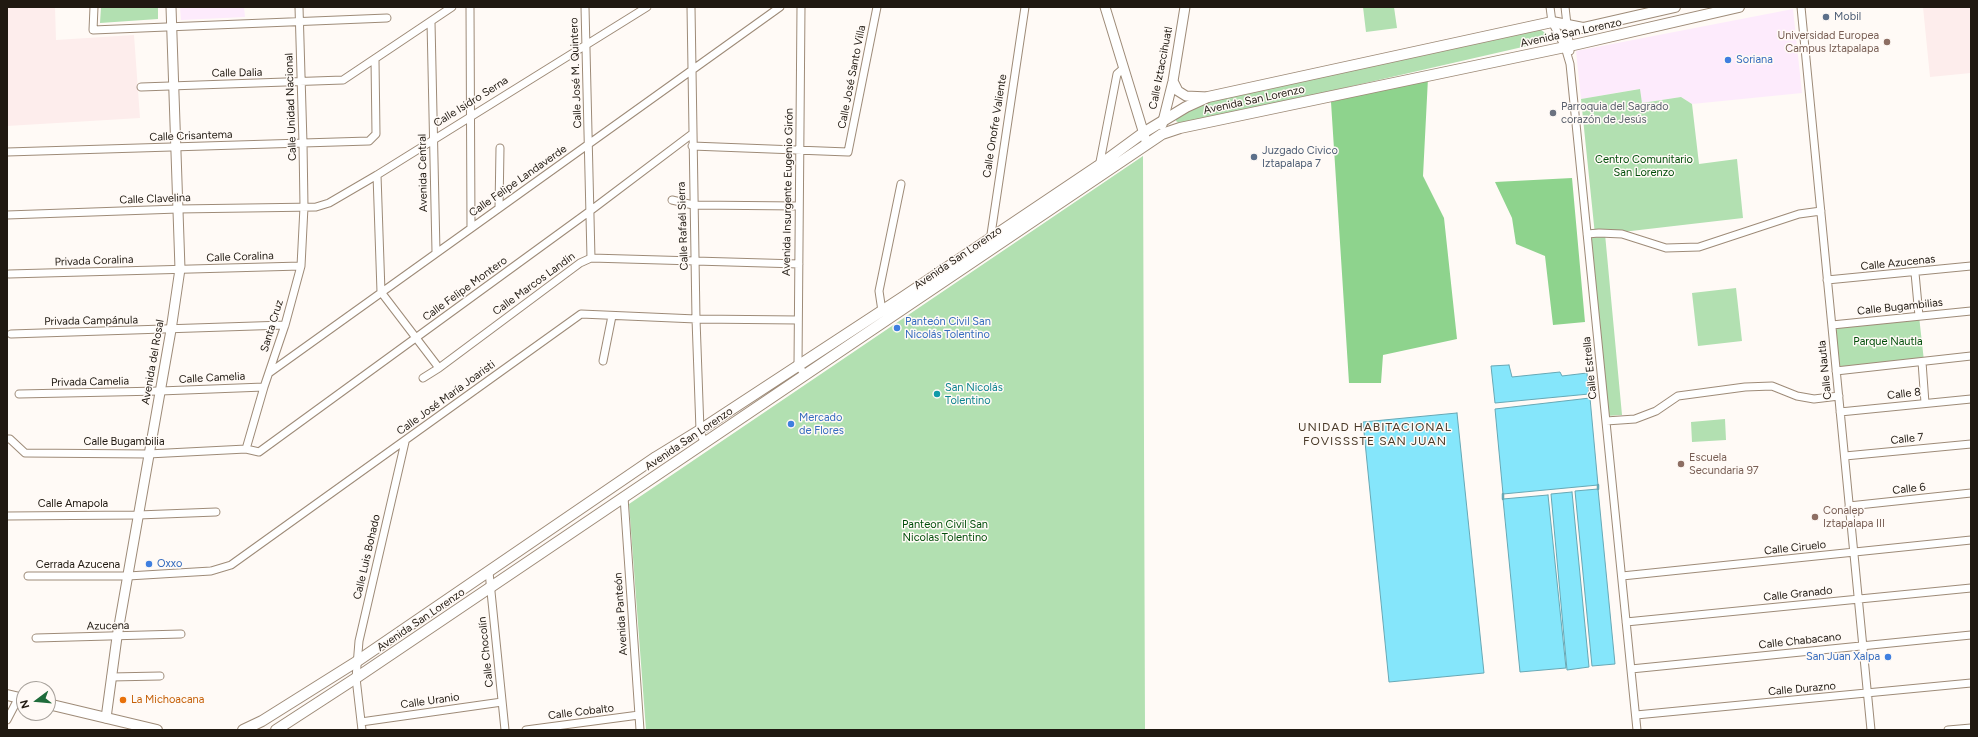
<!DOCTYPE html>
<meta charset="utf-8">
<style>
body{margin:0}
#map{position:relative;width:1978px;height:737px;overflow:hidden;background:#fffaf6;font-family:Figtree,sans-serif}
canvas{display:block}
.frame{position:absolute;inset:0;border:8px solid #201911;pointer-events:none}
.north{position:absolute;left:16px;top:681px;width:40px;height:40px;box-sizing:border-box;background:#fffaf6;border:1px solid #a6a09a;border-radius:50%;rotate:254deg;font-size:11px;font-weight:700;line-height:16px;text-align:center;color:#201911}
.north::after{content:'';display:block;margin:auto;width:14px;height:18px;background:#1f6c3b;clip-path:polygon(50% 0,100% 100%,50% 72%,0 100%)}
</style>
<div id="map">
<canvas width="1978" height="737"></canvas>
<div class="frame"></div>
<div class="north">N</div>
</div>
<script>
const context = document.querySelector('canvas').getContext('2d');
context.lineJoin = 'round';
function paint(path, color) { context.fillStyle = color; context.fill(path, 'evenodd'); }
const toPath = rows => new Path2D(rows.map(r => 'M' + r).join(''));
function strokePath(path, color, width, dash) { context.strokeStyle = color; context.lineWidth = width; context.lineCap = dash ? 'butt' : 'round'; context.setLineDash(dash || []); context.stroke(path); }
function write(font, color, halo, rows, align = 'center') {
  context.font = font + ' Figtree,sans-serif'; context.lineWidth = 3; context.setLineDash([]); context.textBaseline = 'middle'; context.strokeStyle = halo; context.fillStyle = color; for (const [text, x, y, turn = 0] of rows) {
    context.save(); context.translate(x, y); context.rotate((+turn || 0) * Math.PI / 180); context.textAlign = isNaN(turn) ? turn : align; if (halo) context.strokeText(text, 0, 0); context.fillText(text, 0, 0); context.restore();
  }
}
const commercial = toPath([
 [180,7,244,7,245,17,181,20],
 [1793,9,1802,93,1692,104,1681,97,1642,103,1639,89,1581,99,1576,51]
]);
const industrial = toPath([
 [7,7,55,7,56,40,134,35,140,118,7,126],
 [1923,7,1971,7,1971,73,1930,77]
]);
const green = toPath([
 [101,7,158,7,158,19,100,23],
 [1363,7,1394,7,1397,28,1366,32],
 [1538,28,1547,34,1540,43,1182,125,1176,121,1177,113,1188,105],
 [1640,89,1642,103,1681,97,1692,104,1699,164,1737,159,1743,218,1605,234,1622,415,1607,416,1591,236,1595,235,1581,99],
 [1143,156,1145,730,646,730,629,504],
 [1736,288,1742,341,1698,346,1692,293],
 [1919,316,1924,361,1836,371,1832,325],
 [1725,419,1726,440,1692,442,1691,422]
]);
const forest = toPath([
 [1428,78,1423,176,1444,218,1457,339,1383,355,1381,383,1349,383,1331,102],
 [1572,178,1585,322,1553,325,1545,256,1516,244,1512,218,1495,182]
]);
const water = toPath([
 [1509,365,1512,377,1560,372,1562,376,1587,373,1589,394,1495,403,1491,366,1509,365],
 [1590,398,1598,485,1503,494,1495,409,1590,398],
 [1457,413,1484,673,1389,682,1363,422,1457,413],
 [1598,489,1615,664,1592,666,1575,491,1598,489],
 [1572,492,1589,667,1567,670,1551,494,1572,492],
 [1548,495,1566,668,1520,672,1503,499,1548,495]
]);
const stream = toPath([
 [1598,485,1598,489],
 [1503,494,1503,499]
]);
const minor = toPath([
 [94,7,93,30,387,18],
 [470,7,471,228],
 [585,7,591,258],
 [691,7,696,319,700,430,704,443],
 [801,7,798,365,805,375],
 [1550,7,1552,22,1565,47,1570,64,1637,730],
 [1565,7,1570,51],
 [1801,7,1871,730],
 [431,22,436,252],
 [141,87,343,80,452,7],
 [692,146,848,152,877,7],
 [7,152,369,141,376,134,375,60],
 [1099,167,1117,74,1124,68],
 [377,175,381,292,439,368],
 [672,200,693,205,799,206],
 [499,208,500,148],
 [7,215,178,209,316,207,329,203,377,175,647,7],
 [1587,234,1599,233,1622,234,1666,248,1699,247,1799,214,1821,211],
 [990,241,1025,7],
 [1915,273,1919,316],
 [9,274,301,266],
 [1827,280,1971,266],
 [882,311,879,291,901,184],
 [1832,325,1971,311],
 [11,334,285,325],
 [603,361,612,316],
 [1922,362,1925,403],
 [1836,371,1971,356],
 [269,373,780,7],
 [423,378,439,368,580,263,591,258,799,264],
 [19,394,160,391,264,387],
 [1840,412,1971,399],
 [1606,421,1635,419,1656,411,1678,396,1745,387,1772,386,1797,396,1814,399,1839,396],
 [7,439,10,439,25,453,148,454,246,449,259,452,590,211,692,134],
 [246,449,264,387,285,325,301,266,304,207,303,143,299,7],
 [1845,456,1971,444],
 [624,497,640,730],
 [1849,506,1971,493],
 [7,516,138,515,216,512],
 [489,572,505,730],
 [28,576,128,576,211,571,231,565,581,314,696,319,798,320],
 [1622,576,1971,540],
 [1626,622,1971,588],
 [36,638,181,634],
 [1631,669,1971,635],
 [111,677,160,676],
 [1636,715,1971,683],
 [7,720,19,697],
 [361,722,502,702],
 [362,730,356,678,359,641,405,442],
 [526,730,639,715],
 [1948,730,1971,728]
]);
const tertiary = toPath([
 [1105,7,1147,144],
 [1173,81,1178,91,1186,96,1208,97],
 [1162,125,1173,81,1185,7],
 [106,718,117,637,171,330,180,269,171,7]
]);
const secondary = toPath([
 [7,695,24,699],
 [48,704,157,730],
 [243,730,262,721,356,662,656,457,700,430,903,297,1098,166,1143,133,1186,107,1208,97,1552,22,1583,28,1675,7],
 [276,730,356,678,1162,134,1180,128,1565,47,1739,7]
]);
const markers = [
 [1826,17,4,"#5c6f8a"],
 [1887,42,4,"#8d6e63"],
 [1728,60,4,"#3f7fe0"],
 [1553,113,4,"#6b7280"],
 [1254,157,4,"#5c6f8a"],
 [897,328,4,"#3f7fe0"],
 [937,394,4,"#0f9aa8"],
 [791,424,4,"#3f7fe0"],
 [1681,464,4,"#8d6e63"],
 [1815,517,4,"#8d6e63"],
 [149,564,4,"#3f7fe0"],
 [1888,657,4,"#3f7fe0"],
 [123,700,4,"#e8710a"]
];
const serviceNames = [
 ["Mobil",1834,17],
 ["Juzgado Civico",1262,151],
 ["Iztapalapa 7",1262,164]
];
const streetNames = [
 ["Avenida San Lorenzo",1571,33,-12],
 ["Calle Iztaccihuatl",1161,68,-79],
 ["Calle Dalia",237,73,-1],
 ["Calle José M. Quintero",576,73,-92],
 ["Calle José Santo Villa",852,77,-79],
 ["Avenida San Lorenzo",1254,100,-12],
 ["Calle Isidro Serna",471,102,-32],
 ["Calle Unidad Nacional",291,107,-92],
 ["Calle Onofre Valiente",995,126,-81],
 ["Calle Crisantema",191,136,-2],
 ["Avenida Central",423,173,-91],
 ["Calle Felipe Landaverde",518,181,-35],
 ["Avenida Insurgente Eugenio Girón",788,192,-89],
 ["Calle Clavelina",155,199,-2],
 ["Calle Rafaél Sierra",683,226,-92],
 ["Calle Coralina",240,257,-2],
 ["Avenida San Lorenzo",958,258,-34],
 ["Privada Coralina",94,261,-2],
 ["Calle Azucenas",1898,263,-6],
 ["Calle Marcos Landin",534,284,-36],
 ["Calle Felipe Montero",465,289,-36],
 ["Calle Bugambilias",1900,307,-6],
 ["Privada Campánula",91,321,-1],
 ["Santa Cruz",272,326,-73],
 ["Avenida del Rosal",153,362,-80],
 ["Calle Estrella",1590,368,-96],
 ["Calle Nautla",1825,370,-96],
 ["Calle Camelia",212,378,-3],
 ["Privada Camelia",90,382,-1],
 ["Calle 8",1904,394,-6],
 ["Calle José María Joaristi",446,398,-36],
 ["Avenida San Lorenzo",689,439,-34],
 ["Calle 7",1907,439,-6],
 ["Calle Bugambilia",124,442],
 ["Calle 6",1909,489,-6],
 ["Calle Amapola",73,504],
 ["Calle Ciruelo",1795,548,-6],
 ["Calle Luis Bohado",367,557,-77],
 ["Cerrada Azucena",78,565],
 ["Calle Granado",1798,594,-6],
 ["Avenida Panteón",621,614,-94],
 ["Avenida San Lorenzo",421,620,-34],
 ["Azucena",108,626,-1],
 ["Calle Chabacano",1800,641,-6],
 ["Calle Chocolín",486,652,-96],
 ["Calle Durazno",1802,689,-5],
 ["Calle Uranio",430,701,-8],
 ["Calle Cobalto",581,712,-7]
];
const educationNames = [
 ["Universidad Europea",1879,36,"right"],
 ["Campus Iztapalapa",1879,49,"right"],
 ["Escuela",1689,458],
 ["Secundaria 97",1689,471],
 ["Conalep",1823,511],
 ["Iztapalapa III",1823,524]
];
const shopNames = [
 ["Soriana",1736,60],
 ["Panteón Civil San",905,322],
 ["Nicolás Tolentino",905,335],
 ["Mercado",799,418],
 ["de Flores",799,431],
 ["Oxxo",157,564],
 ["San Juan Xalpa",1880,657,"right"]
];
const worshipNames = [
 ["Parroquia del Sagrado",1561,107],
 ["corazón de Jesús",1561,120]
];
const parkNames = [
 ["Centro Comunitario",1644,160],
 ["San Lorenzo",1644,173],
 ["Parque Nautla",1888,342],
 ["Panteon Civil San",945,525],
 ["Nicolas Tolentino",945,538]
];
const cultureNames = [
 ["San Nicolás",945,388],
 ["Tolentino",945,401]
];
const foodNames = [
 ["La Michoacana",131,700]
];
const neighbourhoodNames = [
 ["UNIDAD HABITACIONAL",1375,427],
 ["FOVISSSTE SAN JUAN",1375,441]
];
paint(commercial, '#fdebfc');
paint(industrial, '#fdedec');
paint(green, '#b2e0b1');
paint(forest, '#8ed38d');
paint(water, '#85e6fb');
strokePath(water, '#67a8b5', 1);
strokePath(stream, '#67a8b5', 2.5);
strokePath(minor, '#9e8b78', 9);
strokePath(tertiary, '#9e8b78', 11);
strokePath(secondary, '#9e8b78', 12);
strokePath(minor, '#fff', 7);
strokePath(tertiary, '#fff', 9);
strokePath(secondary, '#fff', 10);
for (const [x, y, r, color] of markers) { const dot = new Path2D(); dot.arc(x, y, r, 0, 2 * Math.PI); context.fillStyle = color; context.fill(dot); strokePath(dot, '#fffaf6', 1.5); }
write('11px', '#4e5e75', '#fffaf6', serviceNames, 'left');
write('11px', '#201911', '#fffaf6', streetNames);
write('11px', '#785e54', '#fffaf6', educationNames, 'left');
write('11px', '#366cbe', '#fffaf6', shopNames, 'left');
write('11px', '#5b616d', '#fffaf6', worshipNames, 'left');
write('11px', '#004d09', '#fffaf6', parkNames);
write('11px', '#0d838f', '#fffaf6', cultureNames, 'left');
write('11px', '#c56008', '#fffaf6', foodNames, 'left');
context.letterSpacing = '1px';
write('12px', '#4a3a29', '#fffaf6', neighbourhoodNames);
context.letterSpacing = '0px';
</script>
